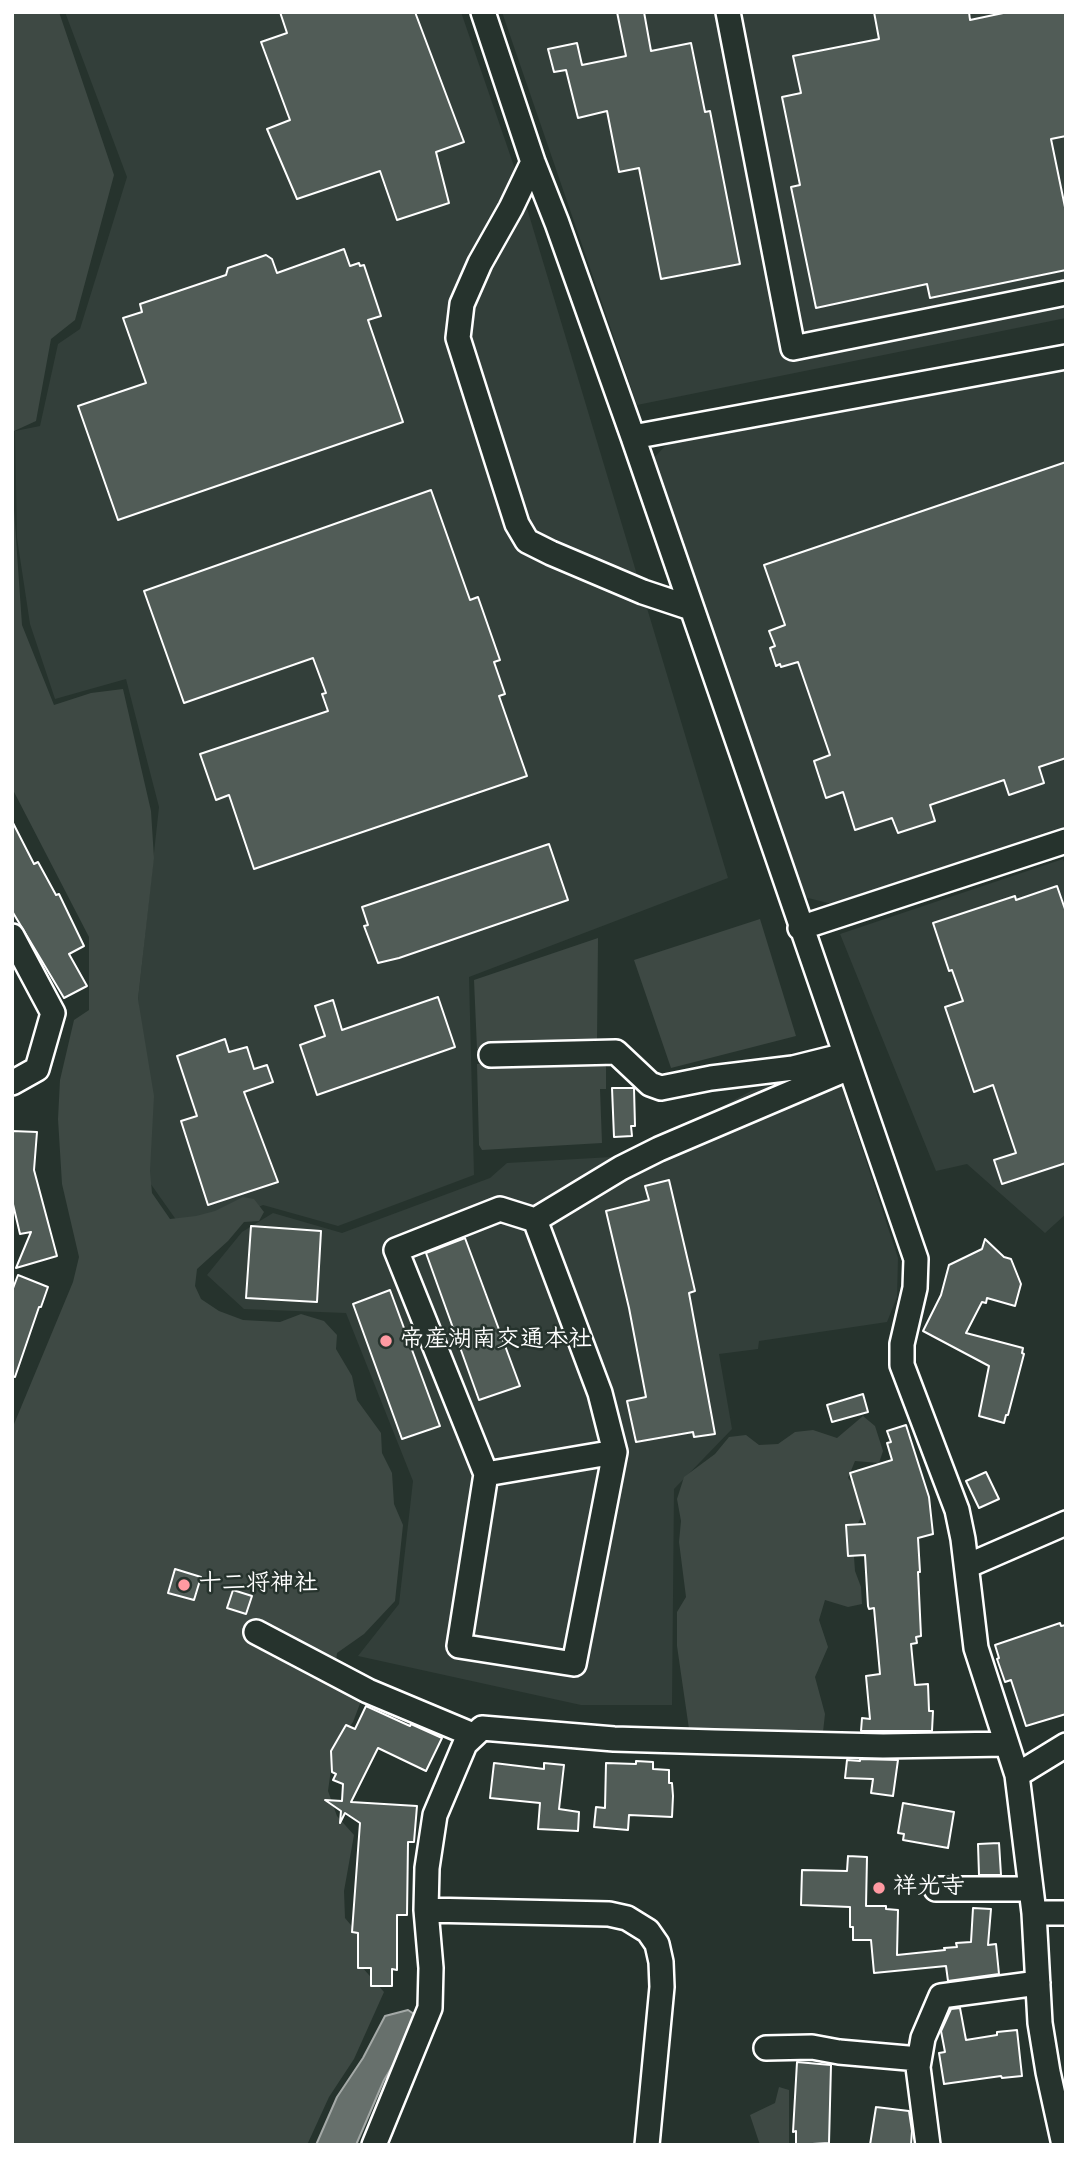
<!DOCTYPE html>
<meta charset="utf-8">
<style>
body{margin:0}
#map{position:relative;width:1078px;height:2157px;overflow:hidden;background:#26332d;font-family:Mynerve,sans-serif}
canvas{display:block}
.frame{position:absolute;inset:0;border:14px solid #fff;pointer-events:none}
</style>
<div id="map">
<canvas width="1078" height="2157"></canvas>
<div class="frame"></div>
</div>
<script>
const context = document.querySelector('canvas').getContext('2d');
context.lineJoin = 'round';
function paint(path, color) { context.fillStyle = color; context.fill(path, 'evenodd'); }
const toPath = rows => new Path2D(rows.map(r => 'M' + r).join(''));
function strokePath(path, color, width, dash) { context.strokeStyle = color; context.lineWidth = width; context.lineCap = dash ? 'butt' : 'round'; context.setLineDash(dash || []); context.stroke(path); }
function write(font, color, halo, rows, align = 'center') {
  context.font = font + ' Mynerve,"Klee One",sans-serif'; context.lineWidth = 5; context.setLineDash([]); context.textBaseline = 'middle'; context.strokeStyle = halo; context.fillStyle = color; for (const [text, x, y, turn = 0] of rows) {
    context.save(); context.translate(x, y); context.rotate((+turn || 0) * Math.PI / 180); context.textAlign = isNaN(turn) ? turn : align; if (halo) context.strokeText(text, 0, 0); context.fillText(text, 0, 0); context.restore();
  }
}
const built = toPath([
 [65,12,461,12,517,175,728,878,469,977,474,1175,338,1226,263,1205,189,1238,143,1173,138,999,159,807,126,679,55,699,30,624,17,538,15,431,40,426,58,344,80,329,127,177],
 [502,12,1066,12,1066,318,637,405],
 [1066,369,1066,826,832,904,800,896,649,463,668,443],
 [1063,859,1066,867,1066,1214,1045,1233,967,1164,936,1171,840,934],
 [834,1063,898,1258,897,1297,887,1322,759,1341,758,1349,719,1354,732,1429,674,1489,672,1705,581,1705,358,1656,399,1604,413,1481,346,1313,244,1309,207,1275,242,1232,273,1213,342,1233,490,1178,507,1163,629,1156,751,1091]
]);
const green = toPath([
 [12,12,59,12,114,175,75,320,51,339,36,421,12,432],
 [12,481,22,625,54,705,91,693,123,689,151,811,154,858,138,999,154,1096,150,1171,152,1193,170,1219,196,1216,215,1211,243,1197,254,1199,264,1212,259,1221,244,1222,228,1241,197,1269,195,1286,201,1299,219,1311,243,1320,280,1322,301,1314,324,1321,337,1335,336,1349,352,1376,357,1400,381,1433,382,1453,392,1473,394,1504,403,1525,395,1601,364,1634,337,1653,333,1685,361,1701,353,1722,334,1747,328,1791,337,1816,354,1835,344,1891,345,1918,361,1937,361,1966,384,1992,354,2059,329,2097,307,2145,12,2145,12,1429,73,1282,79,1257,62,1184,58,1119,60,1080,74,1020,89,1010,89,937,12,788],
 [760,919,796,1036,671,1068,634,960],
 [598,938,597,1042,477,1049,474,980],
 [606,1057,606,1089,600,1089,602,1143,482,1150,479,1145,477,1064],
 [863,1416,875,1426,883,1451,879,1463,855,1461,848,1478,857,1488,864,1512,857,1525,853,1543,855,1571,861,1587,862,1604,848,1607,825,1600,819,1620,828,1647,815,1677,825,1714,823,1732,803,1735,779,1732,750,1733,706,1732,689,1729,677,1646,677,1612,686,1597,679,1542,681,1521,677,1499,684,1477,715,1454,729,1437,746,1435,759,1445,778,1444,795,1432,813,1430,837,1438],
 [779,2087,789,2090,789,2145,760,2145,750,2115,775,2103]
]);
const water = toPath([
 [408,2010,414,2014,415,2018,401,2052,384,2080,356,2145,316,2145,337,2097,363,2058,385,2016,408,2010]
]);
const building = toPath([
 [280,12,415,12,464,142,436,152,449,203,397,220,380,171,297,199,267,129,290,120,261,42,287,33,280,12],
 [617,12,644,12,651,51,691,43,705,112,710,111,740,264,661,279,639,168,619,172,607,111,578,118,566,70,554,72,548,49,577,43,582,65,626,56,617,12],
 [874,12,969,12,970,20,1008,12,1066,12,1066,136,1051,139,1066,212,1066,270,930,298,927,284,816,308,791,187,800,185,782,97,801,93,793,56,879,39,874,12],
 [344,249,350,266,359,263,360,266,364,265,381,316,368,320,403,422,118,520,78,406,146,383,123,318,142,312,140,304,226,275,228,268,266,255,272,259,277,273,344,249],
 [1066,462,1066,758,1039,767,1044,783,1009,795,1004,780,930,805,935,821,898,833,892,818,855,830,843,792,826,798,814,761,830,755,798,662,781,667,780,664,776,666,770,648,775,646,769,631,785,625,764,565,1066,462],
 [431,490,470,600,478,597,500,660,494,662,505,694,499,696,527,776,254,869,229,795,216,800,200,754,328,711,322,694,326,693,313,658,184,703,144,591,431,490],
 [12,821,34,864,38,862,56,895,59,894,84,946,69,954,87,986,64,998,12,911,12,821],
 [549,844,568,900,399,958,378,963,364,926,368,925,362,907,549,844],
 [1057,886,1066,912,1066,1163,1002,1184,994,1160,1016,1153,993,1085,974,1092,945,1007,963,1001,952,970,949,971,933,923,1015,896,1016,900,1057,886],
 [438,997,455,1047,317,1095,300,1045,325,1036,315,1006,333,1000,342,1030,438,997],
 [225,1039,229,1052,247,1047,254,1069,267,1065,273,1082,244,1092,278,1182,208,1205,181,1121,197,1116,177,1056,225,1039],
 [612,1088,634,1088,635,1126,631,1126,632,1136,614,1137,612,1088],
 [12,1131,37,1132,34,1170,57,1256,16,1268,31,1232,20,1234,12,1200,12,1131],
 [669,1180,695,1291,689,1293,715,1434,694,1437,693,1432,636,1442,627,1401,646,1397,629,1308,606,1211,649,1200,645,1186,669,1180],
 [251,1226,321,1231,317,1302,246,1298,251,1226],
 [465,1238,520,1386,479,1400,426,1253,465,1238],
 [985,1239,1004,1257,1011,1259,1021,1284,1015,1306,987,1298,986,1303,982,1302,966,1333,1023,1348,1022,1353,1024,1354,1008,1415,1006,1415,1004,1423,979,1416,989,1366,923,1331,941,1295,949,1265,982,1249,985,1239],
 [18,1275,48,1287,41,1307,39,1307,15,1377,12,1376,12,1291,18,1275],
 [390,1290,440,1426,402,1439,353,1304,390,1290],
 [863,1394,868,1412,832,1422,827,1405,863,1394],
 [906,1425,929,1497,933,1534,918,1538,920,1572,918,1572,921,1636,916,1637,917,1643,911,1644,915,1685,928,1684,929,1711,933,1711,932,1731,861,1731,862,1718,870,1719,866,1676,880,1674,874,1608,869,1609,868,1606,865,1555,848,1556,846,1525,865,1524,850,1473,892,1460,887,1443,891,1442,887,1431,906,1425],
 [986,1472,999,1499,979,1508,966,1481,986,1472],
 [175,1569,201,1577,194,1600,168,1593,175,1569],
 [233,1590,252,1596,246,1614,227,1608,233,1590],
 [1060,1623,1061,1626,1066,1625,1066,1714,1026,1726,1011,1680,1005,1682,997,1659,999,1658,995,1645,1060,1623],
 [366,1706,410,1726,411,1724,442,1738,426,1771,378,1748,351,1802,417,1806,414,1842,408,1842,407,1915,397,1915,397,1970,392,1969,392,1986,371,1986,371,1968,358,1968,358,1933,352,1932,360,1823,345,1813,340,1823,341,1811,325,1800,342,1801,343,1784,333,1780,336,1774,332,1772,331,1751,346,1725,355,1729,366,1706],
 [860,1759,898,1760,893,1796,871,1793,873,1779,845,1778,847,1760,860,1761,860,1759],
 [636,1761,653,1762,653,1769,669,1770,669,1783,672,1783,673,1796,672,1817,629,1815,628,1830,594,1827,596,1807,605,1808,606,1763,636,1764,636,1761],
 [494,1763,544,1769,544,1763,564,1765,559,1809,579,1812,578,1831,538,1829,540,1803,490,1798,494,1763],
 [903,1803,954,1812,948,1848,903,1840,904,1834,898,1833,903,1803],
 [999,1843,1001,1875,979,1875,978,1844,999,1843],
 [848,1856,867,1857,866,1906,886,1906,886,1909,898,1910,897,1955,945,1950,944,1948,957,1947,956,1943,971,1942,973,1908,991,1909,988,1945,996,1944,999,1974,948,1981,946,1966,874,1973,871,1940,853,1940,853,1927,850,1927,850,1907,801,1905,802,1870,847,1871,848,1856],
 [960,2008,966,2040,997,2035,997,2032,1017,2030,1022,2076,1002,2078,1001,2076,944,2084,939,2053,945,2052,941,2031,951,2009,960,2008],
 [797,2062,831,2065,829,2143,796,2145,796,2131,793,2132,797,2062],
 [876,2107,909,2111,912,2131,911,2145,870,2145,876,2107]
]);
const minor = toPath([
 [483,12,533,162,557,223,633,437,916,1259,915,1288,902,1344,902,1365,957,1510,963,1539,976,1648,1017,1775,1034,1913,1040,2023,1048,2072,1064,2145],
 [728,12,793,348,1066,293],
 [533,162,511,208,480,263,462,304,458,338,517,524,527,541,551,553,643,592,691,608],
 [633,437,1066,357],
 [800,928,1066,841],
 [12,936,53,1013,37,1069,12,1083],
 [491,1055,616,1052,650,1084,661,1088,711,1078,793,1068,845,1055],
 [535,1220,500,1209,396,1250,486,1474,459,1646,574,1664,615,1452,600,1393,535,1220,621,1168,659,1149,849,1068],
 [486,1474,615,1452],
 [967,1566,1066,1523],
 [256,1632,368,1691,473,1735],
 [1017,1775,1066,1745],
 [936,1889,1031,1889],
 [426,1910,609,1914,627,1918,648,1931,657,1944,661,1962,662,1987,647,2145],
 [1034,1913,1066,1913],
 [766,2048,812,2047,839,2052,919,2059],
 [374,2145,430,2008,431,1968,426,1910,427,1868,435,1815,465,1744,482,1728,614,1739,714,1742,883,1746,1007,1744],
 [928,2145,918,2067,923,2038,941,1996,1038,1983]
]);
const markers = [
 [386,1341,7,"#ff9aa2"],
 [184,1585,7,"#ff9aa2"],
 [879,1888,7,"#ff9aa2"]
];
const poiNames = [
 ["帝産湖南交通本社",400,1341],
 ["十二将神社",198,1585],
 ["祥光寺",893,1888]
];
paint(built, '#333f3a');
paint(green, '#3e4944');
paint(water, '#67706c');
strokePath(water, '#a4a9a7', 2);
paint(building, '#515c57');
strokePath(building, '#fff', 2);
strokePath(minor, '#fff', 28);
strokePath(minor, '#26332d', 23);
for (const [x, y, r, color] of markers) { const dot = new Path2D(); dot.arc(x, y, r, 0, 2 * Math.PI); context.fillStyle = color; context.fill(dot); strokePath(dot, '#26332d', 2.5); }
write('bold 24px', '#fff', '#26332d', poiNames, 'left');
</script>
